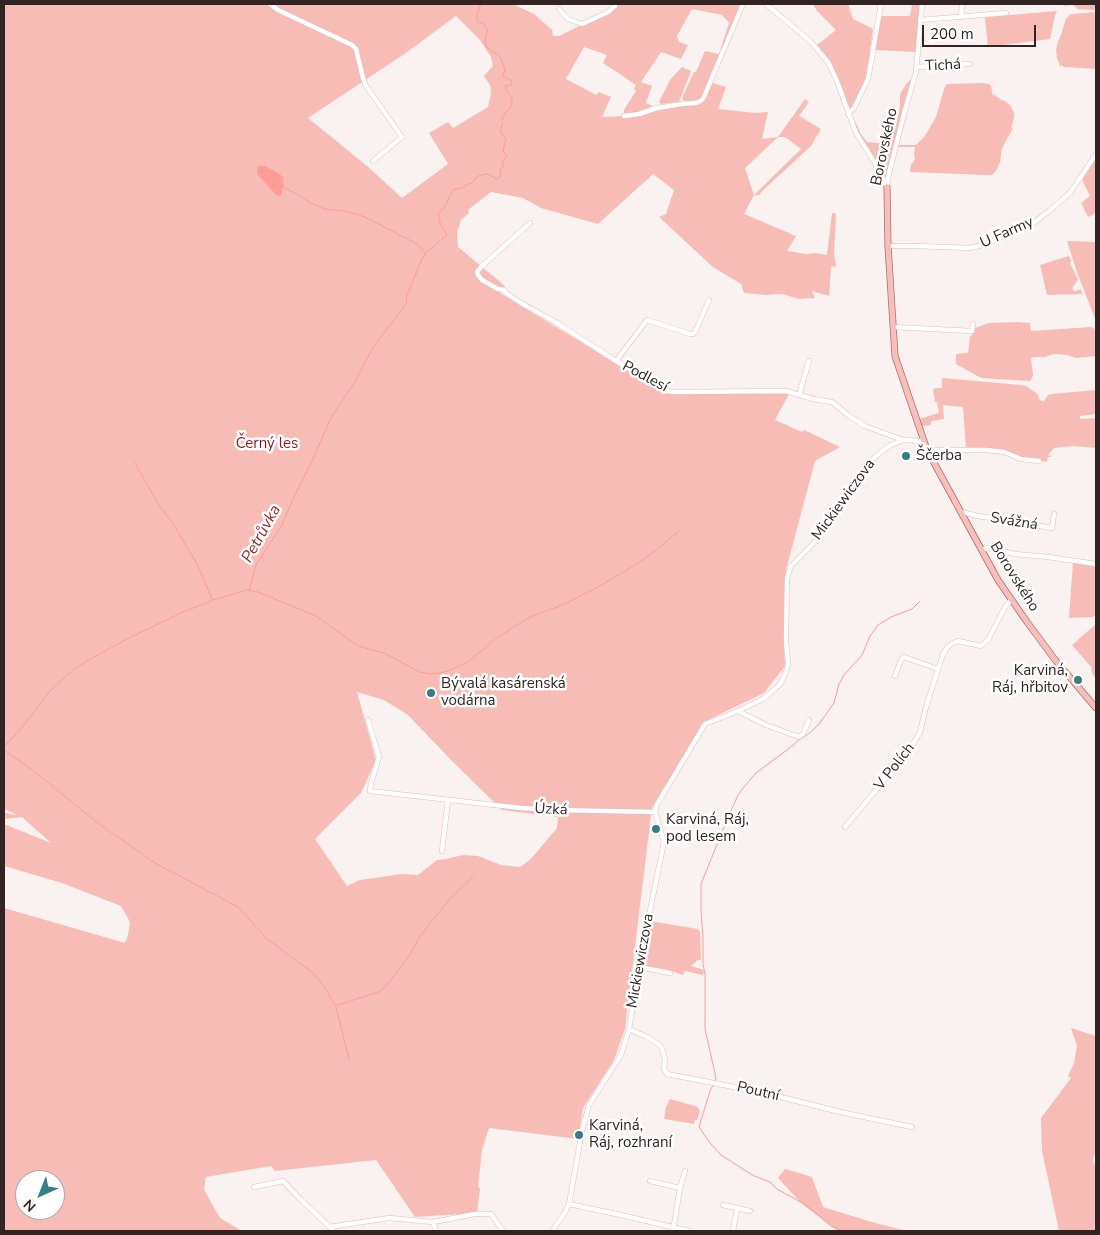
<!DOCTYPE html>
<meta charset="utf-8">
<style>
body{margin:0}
#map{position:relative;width:1100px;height:1235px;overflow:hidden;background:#faf2f1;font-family:"Nunito Sans",sans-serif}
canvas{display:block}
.frame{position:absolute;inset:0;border:5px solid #322423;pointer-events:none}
.north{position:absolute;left:15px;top:1170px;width:50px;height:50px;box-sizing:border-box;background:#fff;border:1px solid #ada7a7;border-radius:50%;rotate:224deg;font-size:14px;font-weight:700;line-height:20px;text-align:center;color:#322423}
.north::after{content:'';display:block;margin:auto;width:18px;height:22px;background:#367e86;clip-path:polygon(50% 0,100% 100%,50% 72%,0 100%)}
.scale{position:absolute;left:922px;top:25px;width:114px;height:22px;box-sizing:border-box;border:2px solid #322423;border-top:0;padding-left:6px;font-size:15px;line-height:18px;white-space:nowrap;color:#322423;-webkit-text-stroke:4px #fff;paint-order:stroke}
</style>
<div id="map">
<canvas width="1100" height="1235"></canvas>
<div class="frame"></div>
<div class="north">N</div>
<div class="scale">200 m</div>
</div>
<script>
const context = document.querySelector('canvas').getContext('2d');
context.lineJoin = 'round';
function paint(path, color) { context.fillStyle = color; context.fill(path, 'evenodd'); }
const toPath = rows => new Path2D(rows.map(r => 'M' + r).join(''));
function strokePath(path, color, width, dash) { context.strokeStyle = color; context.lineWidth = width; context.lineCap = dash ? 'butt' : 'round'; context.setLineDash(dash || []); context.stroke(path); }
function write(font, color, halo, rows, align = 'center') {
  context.font = font + ' "Nunito Sans",sans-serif'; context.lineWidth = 5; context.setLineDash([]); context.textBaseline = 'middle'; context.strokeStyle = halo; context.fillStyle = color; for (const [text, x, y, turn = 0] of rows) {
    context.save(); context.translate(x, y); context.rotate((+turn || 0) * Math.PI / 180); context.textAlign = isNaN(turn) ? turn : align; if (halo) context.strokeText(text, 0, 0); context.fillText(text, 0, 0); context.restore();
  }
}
const green = toPath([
 [4,4,513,4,534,14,552,30,553,36,559,36,608,12,616,8,617,4,742,4,703,96,699,101,687,102,683,100,682,98,694,72,696,72,705,51,719,54,729,23,722,15,692,9,677,36,679,42,688,45,681,59,661,52,641,82,652,86,646,103,653,106,630,115,641,115,660,108,682,105,688,105,701,103,706,97,713,83,726,87,718,109,756,113,768,112,762,139,778,137,805,99,809,102,799,116,821,129,811,146,761,192,760,195,754,195,744,214,796,236,787,251,806,254,815,253,827,255,832,213,836,214,834,253,836,267,831,266,829,296,812,291,815,298,799,299,782,294,766,295,744,293,741,284,713,267,659,217,666,214,674,190,653,174,598,224,541,208,523,198,491,192,468,210,469,213,461,220,457,233,458,247,505,286,500,293,664,392,790,392,775,420,802,432,804,430,840,447,815,461,786,570,784,640,785,666,764,693,706,721,652,807,625,1029,614,1060,583,1108,578,1139,489,1128,482,1150,478,1187,480,1188,477,1213,415,1217,376,1160,275,1171,271,1166,206,1177,204,1190,220,1218,242,1231,4,1231,4,908,125,943,128,935,130,922,121,906,62,883,4,866,4,824,51,843,22,817,4,819,4,813,18,815,4,809],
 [456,16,480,40,491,57,493,66,484,76,490,85,491,94,488,107,453,128,448,122,429,133,448,164,402,198,367,166,308,118,403,55],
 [584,47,607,55,603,63,636,85,634,89,636,91,624,110,624,113,626,116,602,117,611,97,599,92,596,95,566,79],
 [778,137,785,137,801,149,754,195,745,168],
 [357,692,384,700,408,715,452,761,502,810,558,817,557,828,530,860,520,867,501,865,478,856,463,855,446,859,437,860,418,875,402,874,360,880,347,886,315,839,361,793,376,760],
 [25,1180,55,1180,55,1210,25,1210],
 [813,4,848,4,853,19,873,29,866,80,852,107,849,109,840,83,830,62,817,45,836,30,817,11],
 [912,4,920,4,916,52,874,50,880,16,910,16],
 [1062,4,1096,4,1096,10,1077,9,1076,7,1072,5,1065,6],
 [1057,11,1055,15,1050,39,988,47,985,18,987,17],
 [1096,12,1096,69,1064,67,1062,65,1060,66,1057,58,1056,50,1058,42,1061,35,1066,19,1071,14],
 [682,67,691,71,679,102,661,104,659,102,670,80],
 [913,77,905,102,885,180,876,161,863,142,853,121,851,113,861,134,867,142,890,144,896,125,900,105,900,94,907,83],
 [983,83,989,84,991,86,993,97,994,94,997,97,1000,98,999,99,1005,101,1010,105,1014,113,1014,117,1011,129,1013,127,1012,130,1002,148,1000,162,996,171,992,175,986,175,910,172,911,165,915,159,914,155,915,147,898,147,898,145,916,145,925,136,936,117,945,86,947,84],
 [1094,160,1096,160,1096,213,1088,217,1081,203,1090,196,1082,180],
 [1067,241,1096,242,1096,321,1078,275],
 [1069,256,1071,261,1070,263,1078,280,1072,288,1074,291,1076,291,1081,289,1082,294,1047,295,1040,265],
 [1018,322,1030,323,1031,331,1091,327,1094,328,1096,335,1096,356,1076,358,1067,355,1054,354,1045,357,1033,357,1031,359,1033,375,1031,380,1030,381,981,378,956,364,956,354,968,353,970,337,974,332,975,328,989,323],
 [942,378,1021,385,1026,386,1035,392,1038,395,1040,400,1042,401,1044,401,1048,395,1052,394,1096,390,1096,414,1080,416,1080,419,1096,418,1096,448,1073,446,1054,448,1048,455,1052,457,1048,457,1047,462,1018,456,1007,451,943,448,966,448,963,407,943,405,944,419,931,421,931,425,921,426,919,419,939,413,937,402,935,402,933,390,935,389,933,388,942,388],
 [1073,562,1096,566,1096,614,1093,617,1069,618],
 [1096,624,1096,680,1091,670,1092,668,1072,645],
 [650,921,698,929,700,932,701,960,698,960,691,966,704,970,703,975,685,971,683,975,668,970,659,968,657,969,642,966,641,964,645,946,650,934,649,931],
 [1071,1028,1096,1036,1096,1150,1093,1159,1096,1170,1096,1231,1059,1231,1042,1151,1041,1118,1071,1078,1068,1076,1074,1063,1077,1046],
 [670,1099,698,1107,700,1111,697,1120,695,1120,694,1124,664,1119,666,1107],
 [785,1169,812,1177,823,1207,875,1223,907,1231,838,1231,802,1204,778,1178]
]);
const water = toPath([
 [259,166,265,166,280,174,283,178,283,187,281,195,279,196,276,195,257,174,257,168]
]);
const stream = toPath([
 [481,4,477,14,477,22,483,23,488,30,485,40,486,46,491,51,497,54,501,58,505,70,503,76,512,81,512,83,511,85,505,86,507,92,512,98,512,106,510,107,509,110,505,113,502,120],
 [281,186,295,193,309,202,324,209,345,211,365,217,417,244,425,253],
 [135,463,158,504,172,522,197,564,212,599],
 [249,590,258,592,316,616,358,646,384,653,420,672,431,674,439,673,448,671,468,662,498,637,530,617,565,604,598,587,637,564,655,551,679,531],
 [4,746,20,730,50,691,72,671,85,662,131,637,181,613,213,600,243,591,249,590,256,565,282,525,292,501,311,463,331,418,353,385,374,346,406,304,407,295,422,259,426,253,447,235,440,223,438,215,439,212,444,208,453,190,462,188,464,186,472,183,478,176,487,174,497,179,501,176,500,169,504,166,502,162,507,155,503,151,506,139,500,131,503,123],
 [4,750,31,769,98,823,155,863,238,907,267,939,313,973,327,991,335,1006,378,992,385,987,409,956,419,938,434,918,452,897,473,877],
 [336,1007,349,1059],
 [715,1081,716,1078,705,1029,705,974,703,964,703,937,701,912,701,884,729,815,738,795,744,787,756,773,787,750,799,740,811,732,819,724,834,703,839,684,844,675,862,655,870,636,878,625,891,617,912,609,920,601],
 [713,1085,710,1091,699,1127,710,1143,721,1155,754,1176,770,1182,777,1189,806,1205,831,1226,842,1231]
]);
const minor = toPath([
 [270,4,278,10,352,45,356,49,363,78,366,86,402,137,373,161],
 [766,4,811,42,828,62,837,81,856,133,875,163,878,171,883,178,887,187],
 [559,9,568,19,582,24,608,12,615,6,615,4],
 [961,17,962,4],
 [920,20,1006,13],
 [917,67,970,64],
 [848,114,854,108,868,79,881,4],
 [624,116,639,114,657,108,682,104,695,103,699,102,703,99,743,4],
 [887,186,889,173,905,110,916,72,922,4],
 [530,223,482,266,477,272,478,275,482,280,498,289,504,290,506,293,521,303,557,323,616,361,663,390,673,392,786,391,813,399,832,402,848,415,865,426,903,440],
 [888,246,916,246,970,248,983,245,1032,224,1049,211,1070,193,1096,154],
 [893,327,972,331,973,324],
 [616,361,647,320,690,334,693,334,695,332,709,300],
 [799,395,809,361],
 [927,450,986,450,1004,452,1021,459,1039,461],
 [961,512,978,516,1052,528,1054,514],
 [982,550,988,548,1015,554,1048,557,1096,564],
 [895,676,901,660,904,657,938,669],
 [738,711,766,725,799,737,803,734,809,720],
 [368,720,379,757,371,783,370,791,521,808,555,810,655,812],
 [845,827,877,789,915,741,920,732,926,707,943,654,947,648,951,644,958,641,981,646,988,640,1005,607,1011,600],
 [442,851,448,800],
 [639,967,670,973],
 [629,1029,647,1037,661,1046,665,1059,664,1069,667,1074,765,1093,840,1112,912,1127],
 [650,1181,680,1188],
 [254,1187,283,1181,300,1199,334,1231],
 [569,1204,621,1215,689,1231],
 [723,1205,750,1211],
 [433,1222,436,1231],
 [329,1227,389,1218,433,1222,475,1214,491,1214,503,1231],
 [552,1231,564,1214,569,1204,582,1131,589,1105,621,1055,629,1029,644,940,664,842,655,812,656,806,705,724,738,711,763,699,775,689,781,683,787,669,788,662,786,642,787,578,791,566,819,538,840,501,872,460,883,450,891,445,903,440,924,441],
 [673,1231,680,1188,685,1171],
 [733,1231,737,1208]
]);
const major = toPath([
 [887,187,888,246,895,356,927,450,998,580,1027,622,1056,661,1096,708]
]);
const markers = [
 [906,456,5,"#367e86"],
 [1078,680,5,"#367e86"],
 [431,693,5,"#367e86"],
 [656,829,5,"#367e86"],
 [579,1135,5,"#367e86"]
];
const streetNames = [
 ["Tichá",943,66,-3],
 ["Borovského",885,147,-78],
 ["U Farmy",1007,233,-24],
 ["Podlesí",645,377,28],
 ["Mickiewiczova",844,500,-54],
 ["Svážná",1014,522,9],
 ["Borovského",1014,577,58],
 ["V Polích",895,767,-52],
 ["Úzká",551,810,3],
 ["Mickiewiczova",641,961,-80],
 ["Poutní",758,1092,13]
];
const parkNames = [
 ["Černý les",267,444]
];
const poiNames = [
 ["Ščerba",916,456],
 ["Karviná,",1068,671,"right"],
 ["Ráj, hřbitov",1068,688,"right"],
 ["Bývalá kasárenská",441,684],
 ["vodárna",441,701],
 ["Karviná, Ráj,",666,820],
 ["pod lesem",666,837],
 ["Karviná,",589,1126],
 ["Ráj, rozhraní",589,1143]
];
const waterNames = [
 ["Petrůvka",262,534,-61]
];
paint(green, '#f8bcb6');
paint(water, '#fe9c95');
strokePath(stream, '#fe9c95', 1);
strokePath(minor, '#e2bdba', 5.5);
strokePath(major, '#af6d68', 7);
strokePath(minor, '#fff', 4.5);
strokePath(major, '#f7bfbb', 5.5);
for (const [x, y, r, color] of markers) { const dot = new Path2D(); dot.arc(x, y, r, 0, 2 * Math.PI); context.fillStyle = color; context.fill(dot); strokePath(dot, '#fff', 2); }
write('15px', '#322423', '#fff', streetNames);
write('15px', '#8b1a1e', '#fff', parkNames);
write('15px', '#322423', '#fff', poiNames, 'left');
write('italic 16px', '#98282a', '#fff', waterNames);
</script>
